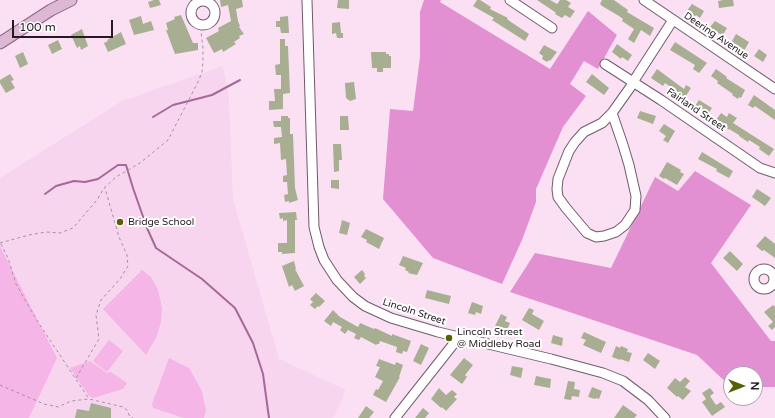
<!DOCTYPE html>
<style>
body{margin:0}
#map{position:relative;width:775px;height:418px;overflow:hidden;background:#fbe0f4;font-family:"Varela Round",sans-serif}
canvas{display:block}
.north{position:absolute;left:723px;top:366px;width:40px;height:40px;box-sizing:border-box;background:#fff;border:1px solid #a7a4a7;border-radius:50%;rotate:90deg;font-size:11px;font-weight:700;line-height:16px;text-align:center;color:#241b22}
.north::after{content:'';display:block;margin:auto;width:14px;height:18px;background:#546205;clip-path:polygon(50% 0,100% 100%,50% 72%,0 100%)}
.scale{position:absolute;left:12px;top:20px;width:101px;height:18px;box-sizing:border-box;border:2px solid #241b22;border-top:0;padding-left:5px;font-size:12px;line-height:14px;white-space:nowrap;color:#241b22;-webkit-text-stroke:3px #fff;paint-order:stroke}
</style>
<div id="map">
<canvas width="775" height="418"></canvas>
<div class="north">N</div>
<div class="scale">100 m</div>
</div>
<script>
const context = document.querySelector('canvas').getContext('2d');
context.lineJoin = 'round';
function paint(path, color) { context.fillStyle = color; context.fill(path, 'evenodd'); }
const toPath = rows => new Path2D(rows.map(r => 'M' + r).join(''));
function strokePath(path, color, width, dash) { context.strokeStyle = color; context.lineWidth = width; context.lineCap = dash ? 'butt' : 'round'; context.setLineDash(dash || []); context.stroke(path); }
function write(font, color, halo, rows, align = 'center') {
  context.font = font + ' "Varela Round",sans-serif'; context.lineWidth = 4; context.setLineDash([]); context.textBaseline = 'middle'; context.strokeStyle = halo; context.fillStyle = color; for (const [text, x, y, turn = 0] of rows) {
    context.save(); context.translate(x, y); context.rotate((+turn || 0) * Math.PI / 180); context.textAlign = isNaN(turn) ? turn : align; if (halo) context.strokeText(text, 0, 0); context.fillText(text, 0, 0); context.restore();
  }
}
const built = toPath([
 [223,66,229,99,233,199,279,359,346,390,335,415,333,418,29,418,57,358,0,246,0,178,122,101]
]);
const green = toPath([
 [0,246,57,358,29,418,0,418],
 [142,270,151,277,158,290,162,308,161,322,156,338,146,355,103,309],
 [109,340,123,351,107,372,93,361],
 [169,358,189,368,202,391,206,411,204,418,184,418,153,408,152,404],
 [90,361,107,373,111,372,127,383,123,389,93,398,89,396,70,368]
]);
const forest = toPath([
 [424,0,441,0,440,2,550,69,588,11,617,35,598,69,584,61,570,84,586,96,563,127,536,189,536,202,522,240,502,284,433,258,383,199,390,109,413,111,420,57,420,12],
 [695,171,751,205,711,263,771,341,775,341,775,387,755,387,755,374,731,374,731,387,697,355,510,292,535,253,611,268,655,177,678,191]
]);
const stream = toPath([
 [153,117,173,105,212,95,240,80],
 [45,194,56,186,74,181,85,182,98,179,118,165,126,165,133,188,147,228,156,248,202,279,235,308,253,343,263,374,269,418]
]);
const building = toPath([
 [154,0,159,0,161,5,150,8,148,2],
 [220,0,242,0,243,7,236,9,238,21,240,26,239,27,244,34,239,36,240,38,234,42,236,44,223,52,222,49,214,53,206,38,219,31,218,28,231,21,228,5,221,7],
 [338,0,349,0,349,9,337,8],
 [477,0,480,0,491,7,490,9,508,18,507,19,511,22,529,34,525,41,492,20,494,18,473,6],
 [537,0,550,0,557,4,560,0,566,0,571,3,568,7,575,11,570,18,565,15,562,18,555,14,556,13,552,10],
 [602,0,614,0,628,10,627,12,654,28,650,36,641,30,634,43,628,39,634,29,622,21,623,19,619,16,602,6,600,4],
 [723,0,733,0,734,6,719,8,718,1],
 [692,4,704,11,700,18,696,15,694,17,686,12],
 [181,15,193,43,198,43,198,50,175,54,166,30,168,30,166,23,175,19,174,17],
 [141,16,143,24,151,21,154,30,134,35,129,20],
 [288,16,289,33,281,33,280,27,276,27,276,21,280,21,280,17],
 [715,21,727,28,723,35,713,31,714,30,710,27],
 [340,22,341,33,343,33,343,38,337,38,336,33,332,34,332,23],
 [82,29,88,46,81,50,80,46,77,48,71,35],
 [121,32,126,44,108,52,104,43,108,41,107,40],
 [736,34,749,42,744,51,731,43],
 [280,39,285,39,285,46,288,46,290,93,283,94,283,109,269,110,269,101,275,101,274,89,281,89,281,75,276,75,275,65,280,64],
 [58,40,62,49,52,54,48,45],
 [675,42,707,63,699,73,693,69,695,65,670,50],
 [617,44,632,55,628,61,622,57,621,59,612,52],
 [544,45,557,52,550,61,549,60,547,62,542,59,543,56,539,53],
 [759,49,767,55,763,62,754,56],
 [23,52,28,64,20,68,15,56],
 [371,52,386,52,386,54,389,54,389,56,391,56,391,68,383,68,383,72,377,72,377,68,372,68],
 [657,69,684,89,686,85,691,88,684,99,674,92,675,90,665,83,663,86,651,78],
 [716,69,727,77,726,78,745,90,741,98,739,97,738,99,732,95,733,94,717,83,718,81,711,76],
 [10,74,14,80,11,81,15,88,6,93,0,83,0,80],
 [592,74,609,88,604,95,586,82],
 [354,82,356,99,350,101,346,98,345,83],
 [754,95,775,110,775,120,755,106,753,108,748,105],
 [699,100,712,108,708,114,695,106],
 [640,111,656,116,653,124,637,118],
 [721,113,727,117,729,113,737,118,733,123,774,149,769,156,759,149,760,147,749,140,748,142,739,136,739,135,729,129,729,130,716,120],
 [281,116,288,116,288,118,290,118,290,134,293,134,295,188,298,200,289,203,289,201,285,202,284,195,288,194,287,182,283,182,283,176,287,175,286,159,281,160,280,143,274,144,274,138,282,137,281,127,274,127,273,121,281,121],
 [340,116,348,116,349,130,340,130],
 [664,124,675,131,668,143,663,140,666,136,659,131],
 [333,144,341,144,342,160,339,160,339,171,334,172],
 [702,152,733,171,729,178,716,171,717,169,698,159],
 [667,162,681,170,680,172,684,174,677,185,665,178,664,179,659,176],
 [331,180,339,180,339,189,331,188],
 [757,189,771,198,765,206,752,197],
 [296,212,297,220,295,220,295,253,282,254,282,252,278,252,278,243,287,243,287,220,283,221,283,218,280,219,279,213],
 [342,220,350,223,347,235,339,233],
 [366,229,384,238,379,249,366,242,367,240,361,237],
 [765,236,775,244,775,258,764,250,762,251,756,246],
 [730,251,743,264,737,271,723,258],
 [403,256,423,263,417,275,408,273,409,272,405,270,406,268,399,265],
 [294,261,296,269,295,269,304,286,295,291,292,285,289,287,282,266],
 [362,270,365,274,364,276,366,278,360,284,354,277],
 [427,290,451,296,449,304,425,298],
 [316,293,325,301,319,307,318,306,315,309,310,305,313,302,310,299],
 [472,302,483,306,481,314,476,312,475,315,468,313],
 [773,305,775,307,775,327,772,330,768,326,773,322,764,312],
 [529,308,534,310,532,314,544,321,539,330,522,320],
 [333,310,340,317,358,327,360,323,374,329,375,328,392,336,392,334,411,341,407,352,403,351,402,354,396,352,397,347,380,341,379,344,377,344,376,345,361,337,359,340,354,338,356,334,348,330,345,334,340,330,342,327,333,322,331,326,324,321],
 [501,314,507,317,505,321,510,323,507,330,505,329,504,330,495,326],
 [584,332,606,342,601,353,583,345,586,340,581,338],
 [553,335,563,338,562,346,551,343],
 [421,344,429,348,421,365,413,361],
 [616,346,620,348,621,346,628,349,627,352,632,353,629,362,620,359,620,360,612,357],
 [648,353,660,361,655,369,643,360],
 [464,358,473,365,465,375,467,377,462,384,450,375],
 [379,359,395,365,396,362,403,365,399,377,400,377,386,402,373,395,376,389,378,390,383,381,375,377,380,367,376,366],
 [512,366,523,368,521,378,510,375],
 [536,376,551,379,550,388,534,385],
 [685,377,690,381,685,387,691,391,683,400,678,396,677,397,667,388,675,378,680,382],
 [568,381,575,382,574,389,580,390,579,397,572,396,571,400,564,399],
 [592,387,602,391,599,399,596,398,595,399,588,397],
 [439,388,446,395,452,390,457,394,454,397,457,399,446,411,442,407,441,408,431,399],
 [710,388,714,393,710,396,716,405,721,402,725,407,712,416,702,402,706,399,702,393],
 [91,403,111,408,111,418,75,418,77,409,89,411],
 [623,405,637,415,634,418,614,418],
 [366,406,374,412,369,418,358,418],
 [423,408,429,413,425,418,415,418]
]);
const path = toPath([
 [0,243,29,235,46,232,60,233,73,228,97,200,104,188,116,177,140,163,168,140,199,80,202,72,203,61,203,48,200,24],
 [1,244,8,258,16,284,36,319,89,399],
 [76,378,99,339,96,315,101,300,120,279,128,266,127,255,119,237,105,188],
 [0,385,44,404,58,407,71,401,89,399,123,407,127,410,130,417,133,418]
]);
const minor = toPath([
 [307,0,314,227,319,247,324,260,337,280,353,297,365,306,391,318,438,332,551,359,603,373,623,381,648,400,665,418],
 [510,0,552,28],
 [644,0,775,89],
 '191 13a12 12 0 1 1 24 0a12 12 0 1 1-24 0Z',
 [605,64,661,100,760,168,775,173],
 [633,82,673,20],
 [612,113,623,145,629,165,636,196,635,210,625,225,616,232,604,236,596,237,587,233,566,208,558,197,557,189,558,179,569,151,575,142,584,132,602,123,612,113,634,82],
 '754 279a10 10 0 1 1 20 0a10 10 0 1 1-20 0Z',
 [395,418,459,337]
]);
const major = toPath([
 [0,43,51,10,71,0]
]);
const markers = [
 [120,222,4,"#546205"],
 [449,338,4,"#546205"]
];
const streetNames = [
 ["Deering Avenue",716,36,34],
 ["Fairland Street",696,110,34],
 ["Lincoln Street",414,312,18]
];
const poiNames = [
 ["Bridge School",128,222],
 ["Lincoln Street",457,332],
 ["@ Middleby Road",457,344]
];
paint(built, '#f7d5ef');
paint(green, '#f5b5e6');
paint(forest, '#e290d1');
strokePath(stream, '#a56998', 2);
paint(building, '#a7ae92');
strokePath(minor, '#715a6c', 11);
strokePath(major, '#8c6283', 13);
strokePath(path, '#a591a0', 1, [3, 3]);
strokePath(minor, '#fff', 9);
strokePath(major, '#dcb8d4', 11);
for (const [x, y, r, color] of markers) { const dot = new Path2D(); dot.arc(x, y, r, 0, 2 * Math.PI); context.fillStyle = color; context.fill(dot); strokePath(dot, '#fff', 1.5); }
write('10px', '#241b22', '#fff', streetNames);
write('10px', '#241b22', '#fff', poiNames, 'left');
</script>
